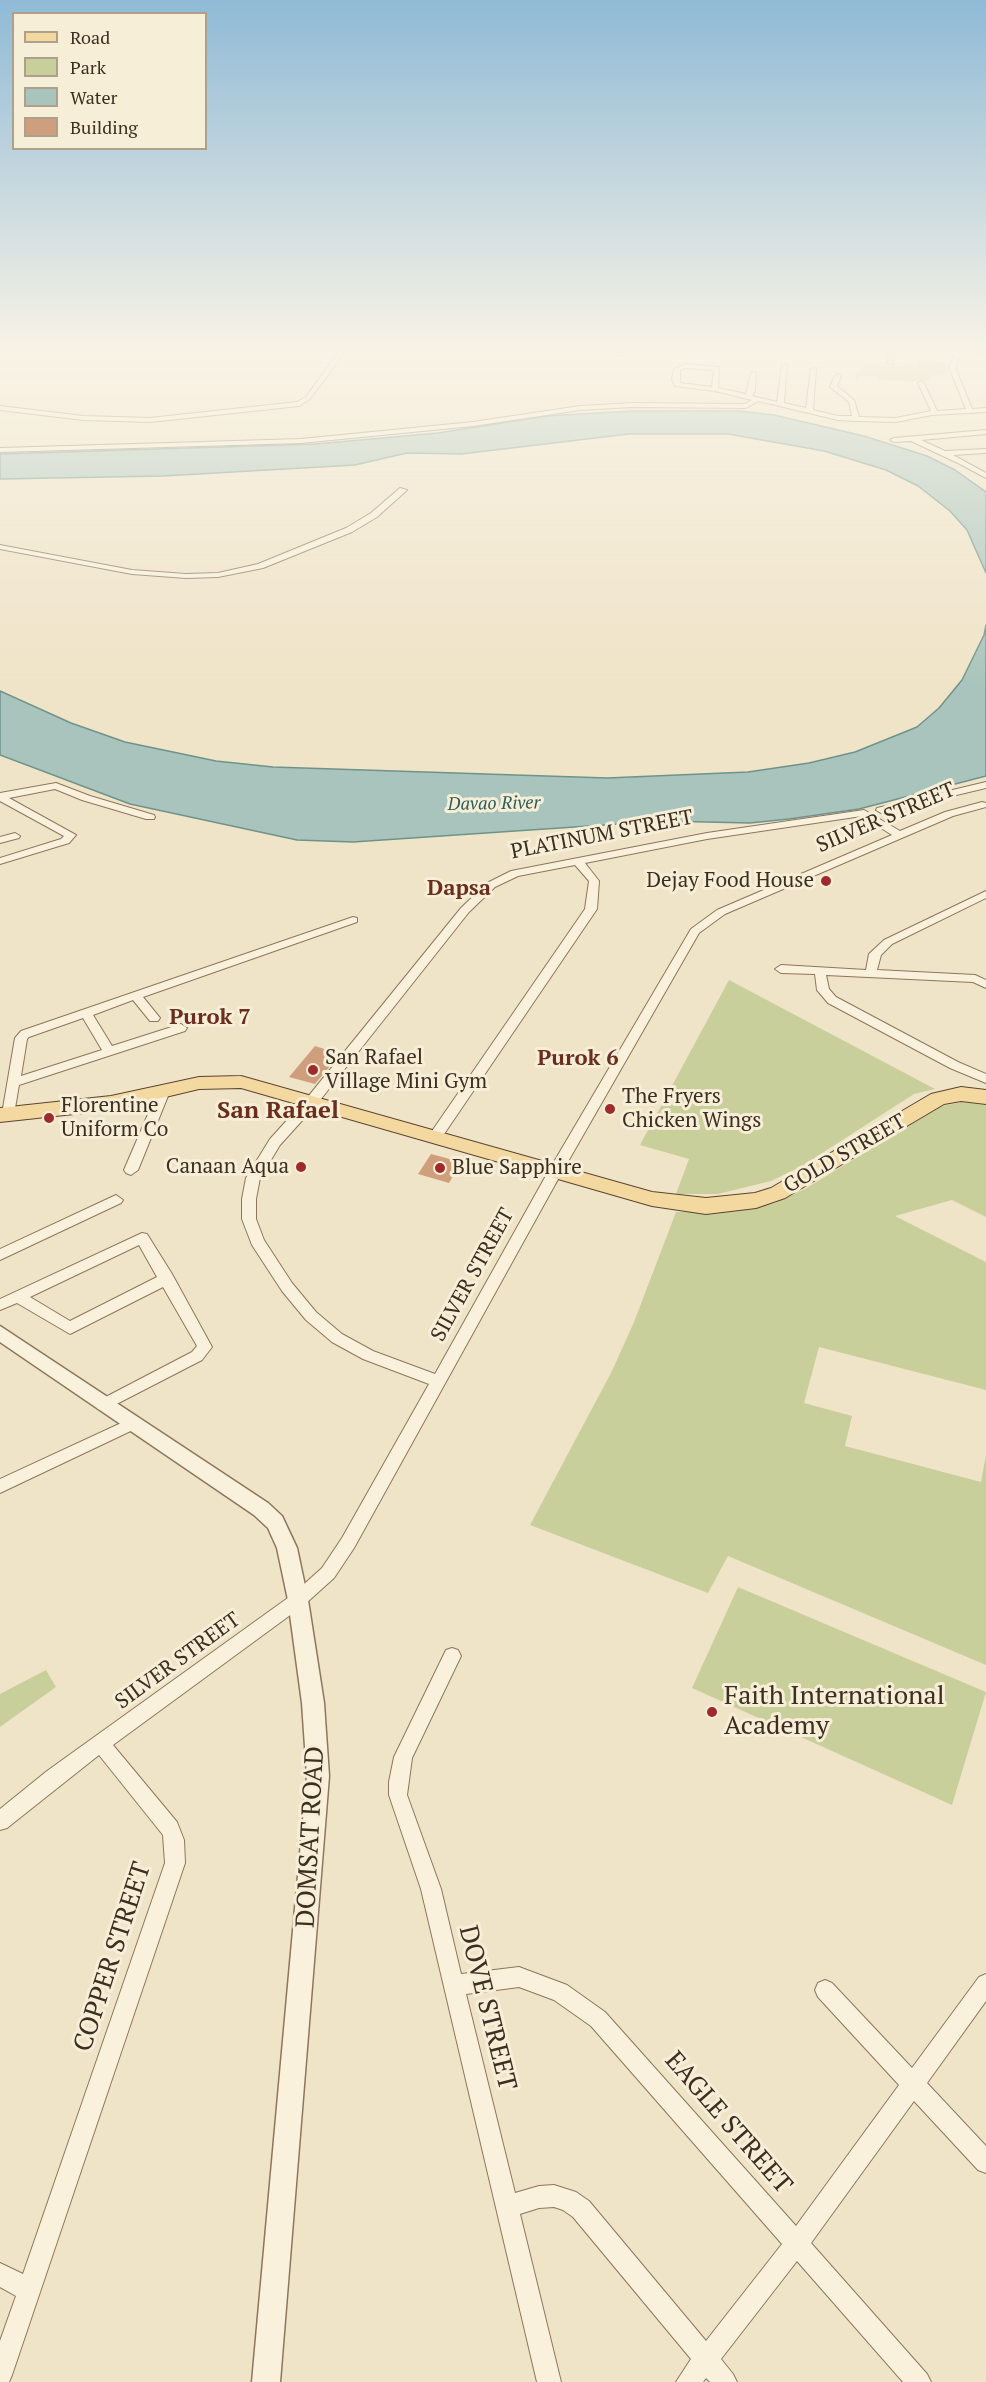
<!DOCTYPE html>
<style>
body{margin:0}
#map{position:relative;width:986px;height:2382px;overflow:hidden;background:#f0e4c8;font-family:"PT Serif",serif}
canvas{display:block}
.legend{position:absolute;left:12px;top:12px;width:195px;height:138px;box-sizing:border-box;background:#f7eed8;border:2px solid #ada18e;margin:0;padding:8px 10px;list-style:none;font-size:18px;color:#3d2e20}
.legend li{display:flex;align-items:center;gap:12px;height:30px}
.legend b{width:30px;border:2px solid #ada18e}
</style>
<div id="map">
<canvas width="986" height="2382"></canvas>
<ul class="legend">
<li><b style="height:8px;background:#f3d9a0"></b>Road</li>
<li><b style="height:16px;background:#c9cf9b"></b>Park</li>
<li><b style="height:16px;background:#a9c4bc"></b>Water</li>
<li><b style="height:16px;background:#cf9f7d"></b>Building</li>
</ul>
</div>
<script>
const context = document.querySelector('canvas').getContext('2d');
context.lineJoin = 'round';
function paint(path, color) { context.fillStyle = color; context.fill(path, 'evenodd'); }
const toPath = rows => new Path2D(rows.map(r => 'M' + r).join(''));
function strokePath(path, color, width, dash) { context.strokeStyle = color; context.lineWidth = width; context.lineCap = dash ? 'butt' : 'round'; context.setLineDash(dash || []); context.stroke(path); }
function write(font, color, halo, rows, align = 'center') {
  context.font = font + ' "PT Serif",serif'; context.lineWidth = 6; context.setLineDash([]); context.textBaseline = 'middle'; context.strokeStyle = halo; context.fillStyle = color; for (const [text, x, y, turn = 0] of rows) {
    context.save(); context.translate(x, y); context.rotate((+turn || 0) * Math.PI / 180); context.textAlign = isNaN(turn) ? turn : align; if (halo) context.strokeText(text, 0, 0); context.fillText(text, 0, 0); context.restore();
  }
}
const green = toPath([
 [917,359,946,362,947,375,930,376,928,381,880,380,876,376,860,376,856,380,856,373,867,365,919,366],
 [729,980,935,1089,914,1094,802,1166,771,1181,718,1194,676,1194,689,1159,640,1145],
 [963,1102,986,1105,986,1217,952,1200,895,1216,986,1262,986,1390,819,1347,804,1403,852,1416,845,1446,981,1482,986,1455,986,1665,728,1556,708,1593,530,1525,612,1371,634,1322,676,1212,728,1212,775,1203,805,1189,941,1106],
 [738,1587,986,1692,952,1805,692,1688],
 [46,1670,56,1687,0,1727,0,1694]
]);
const water = toPath([
 [632,411,740,411,774,415,864,436,927,456,955,470,986,492,986,573,967,530,950,511,918,486,886,470,824,451,728,434,629,434,461,454,407,453,355,465,163,476,0,479,0,454,315,444,438,433,547,416,632,411],
 [986,625,986,776,859,809,789,819,750,823,663,821,353,842,297,840,130,804,0,755,0,691,71,723,125,742,216,761,273,767,607,778,748,772,809,763,855,752,917,727,939,708,962,680,984,635,986,625]
]);
const building = toPath([
 [315,1046,340,1054,315,1084,289,1077],
 [431,1154,461,1162,449,1183,418,1174]
]);
const minor = toPath([
 [338,353,344,353,310,399,299,406,150,422,83,420,0,410,0,406,83,416,150,418,297,402,306,397,338,353],
 [616,353,622,353,622,355,617,356,616,353],
 [888,353,894,353,893,364,888,363,888,353],
 [960,353,967,353,958,359,955,367,972,409,986,408,986,412,932,415,896,422,856,421,838,420,758,401,746,408,632,407,580,410,473,426,301,443,0,452,0,448,301,439,473,422,580,406,632,403,745,404,752,400,715,391,675,386,672,379,674,369,686,364,719,367,718,388,746,394,751,373,756,372,755,391,752,396,777,402,782,366,787,365,784,403,806,408,811,369,816,368,813,410,838,416,852,416,849,402,830,387,835,376,838,374,841,376,837,386,854,400,859,417,896,418,931,411,918,383,921,381,924,383,937,411,966,409,949,367,953,357,960,353],
 [686,368,714,370,712,387,680,383,680,370,686,368],
 [979,353,986,353,986,356,980,354,979,353],
 [986,430,986,434,921,440,945,451,986,449,986,453,953,455,986,473,986,478,960,464,911,441,894,442,890,440,894,438,986,430],
 [400,488,407,490,377,517,352,532,263,568,218,577,186,578,132,574,0,549,0,545,132,570,186,574,218,573,258,564,346,528,371,513,400,488],
 [986,782,986,788,881,813,876,810,877,808,986,782],
 [56,783,90,796,154,815,155,817,154,819,146,819,82,800,55,789,9,798,76,835,69,843,0,864,0,858,61,839,64,836,0,801,0,793,56,783],
 [982,802,986,803,986,807,953,816,725,914,699,933,562,1172,354,1548,334,1578,304,1605,113,1745,177,1822,184,1840,185,1863,12,2375,9,2382,0,2382,0,2341,16,2296,0,2287,0,2263,23,2274,165,1863,163,1835,99,1755,7,1828,0,1830,0,1809,47,1771,292,1595,322,1568,342,1538,429,1384,363,1359,332,1342,306,1320,282,1291,252,1245,242,1219,242,1199,246,1178,270,1139,307,1098,461,908,487,883,511,871,707,833,864,810,900,831,945,812,982,802],
 [862,816,892,835,717,910,691,929,548,1172,435,1374,373,1351,342,1334,316,1312,292,1283,264,1240,256,1219,256,1199,260,1178,280,1145,317,1104,469,912,495,887,518,876,575,865,589,881,585,909,430,1134,428,1137,435,1141,440,1140,597,909,599,881,585,863,707,839,862,816],
 [15,833,20,836,19,838,0,843,0,837,15,833],
 [986,891,986,898,892,944,881,955,877,970,975,975,986,980,986,988,973,982,826,975,829,989,836,997,958,1062,986,1074,986,1083,950,1068,828,1003,817,990,815,974,781,973,775,969,781,965,866,970,869,954,884,940,986,891],
 [353,917,357,918,357,922,143,997,160,1018,158,1021,150,1021,133,1000,93,1015,112,1046,181,1024,187,1028,185,1031,19,1085,14,1114,8,1118,2,1114,15,1038,21,1031,353,917],
 [83,1018,102,1050,21,1076,27,1039,29,1037,83,1018],
 [164,1087,170,1091,138,1170,131,1175,126,1173,124,1170,158,1091,164,1087],
 [116,1195,123,1200,121,1203,0,1260,0,1249,116,1195],
 [142,1233,147,1234,172,1274,212,1347,202,1360,103,1411,98,1409,95,1405,98,1401,192,1352,197,1346,163,1287,70,1334,17,1303,0,1310,0,1299,142,1233],
 [139,1245,157,1277,70,1321,30,1297,139,1245],
 [132,1418,137,1420,140,1424,137,1428,0,1493,0,1479,132,1418],
 [452,1648,458,1650,461,1656,412,1758,407,1795,441,1889,461,1974,519,1967,567,1985,605,2012,796,2226,899,2085,818,1997,815,1990,818,1983,825,1980,832,1983,912,2068,979,1977,986,1974,986,2001,927,2083,986,2146,986,2173,978,2170,914,2101,811,2243,927,2374,931,2382,903,2382,797,2261,721,2359,733,2374,737,2382,710,2382,706,2378,703,2382,676,2382,691,2359,573,2217,563,2210,554,2207,539,2208,520,2214,561,2382,537,2382,421,1889,389,1795,389,1782,394,1757,446,1650,452,1648],
 [519,1987,554,2000,591,2026,782,2244,706,2341,589,2201,576,2192,554,2185,539,2186,515,2193,466,1994,519,1987]
]);
const tertiary = toPath([
 [0,1326,268,1503,282,1516,297,1548,308,1600,324,1703,329,1776,280,2382,252,2382,307,1776,302,1703,288,1600,277,1548,268,1528,254,1515,0,1342,0,1326]
]);
const primary = toPath([
 [241,1076,652,1192,706,1198,755,1193,771,1188,931,1094,961,1087,986,1090,986,1104,961,1101,944,1104,785,1198,756,1208,706,1214,652,1206,241,1088,199,1089,111,1110,0,1122,0,1108,111,1096,199,1077,241,1076]
]);
const markers = [
 [826,881,6,"#9e2a2b"],
 [313,1070,6,"#9e2a2b"],
 [610,1109,6,"#9e2a2b"],
 [49,1118,6,"#9e2a2b"],
 [301,1167,6,"#9e2a2b"],
 [440,1168,6,"#9e2a2b"],
 [712,1712,6,"#9e2a2b"]
];
const farWaternames = [
 ["Davao River",494,804,-1]
];
const streetNames = [
 ["SILVER STREET",886,818,-23],
 ["PLATINUM STREET",602,835,-11],
 ["GOLD STREET",845,1154,-30],
 ["SILVER STREET",473,1275,-61],
 ["SILVER STREET",178,1661,-36]
];
const poiNames = [
 ["Dejay Food House",814,881,"right"],
 ["San Rafael",325,1058],
 ["Village Mini Gym",325,1082],
 ["The Fryers",622,1097],
 ["Chicken Wings",622,1121],
 ["Florentine",61,1106],
 ["Uniform Co",61,1130],
 ["Canaan Aqua",289,1167,"right"],
 ["Blue Sapphire",452,1168]
];
const neighbourhoodNames = [
 ["Dapsa",459,889],
 ["Purok 7",210,1018],
 ["Purok 6",578,1059]
];
const quarterNames = [
 ["San Rafael",278,1111]
];
const nearPoinames = [
 ["Faith International",724,1697],
 ["Academy",724,1727]
];
const nearStreetnames = [
 ["DOMSAT ROAD",311,1837,-87],
 ["COPPER STREET",113,1957,-72],
 ["DOVE STREET",487,2008,76],
 ["EAGLE STREET",728,2123,49]
];
paint(green, '#c9cf9b');
paint(water, '#a9c4bc');
strokePath(water, '#6f938a', 1.5);
paint(building, '#cf9f7d');
strokePath(minor, '#8d765c', 2);
strokePath(tertiary, '#8d765c', 3);
strokePath(primary, '#5b4430', 2);
paint(minor, '#faf1dc');
paint(tertiary, '#faf1dc');
paint(primary, '#f3d9a0');
const sky = context.createLinearGradient(0, 0, 0, 686);
sky.addColorStop(0, '#8fbad6');
sky.addColorStop(0.51, '#f8f3e6');
sky.addColorStop(1, '#f8f3e600');
context.fillStyle = sky;
context.fillRect(0, 0, 986, 686);
for (const [x, y, r, color] of markers) { const dot = new Path2D(); dot.arc(x, y, r, 0, 2 * Math.PI); context.fillStyle = color; context.fill(dot); strokePath(dot, '#f7eed8', 2); }
write('italic 18px', '#2f5d5a', '#f7eed8', farWaternames);
write('21px', '#3d2e20', '#f7eed8', streetNames);
write('21px', '#3d2e20', '#f7eed8', poiNames, 'left');
write('bold 22px', '#6b2e1e', '#f7eed8', neighbourhoodNames);
write('bold 24px', '#6b2e1e', '#f7eed8', quarterNames);
write('26px', '#3d2e20', '#f7eed8', nearPoinames, 'left');
write('26px', '#3d2e20', '#f7eed8', nearStreetnames);
</script>
